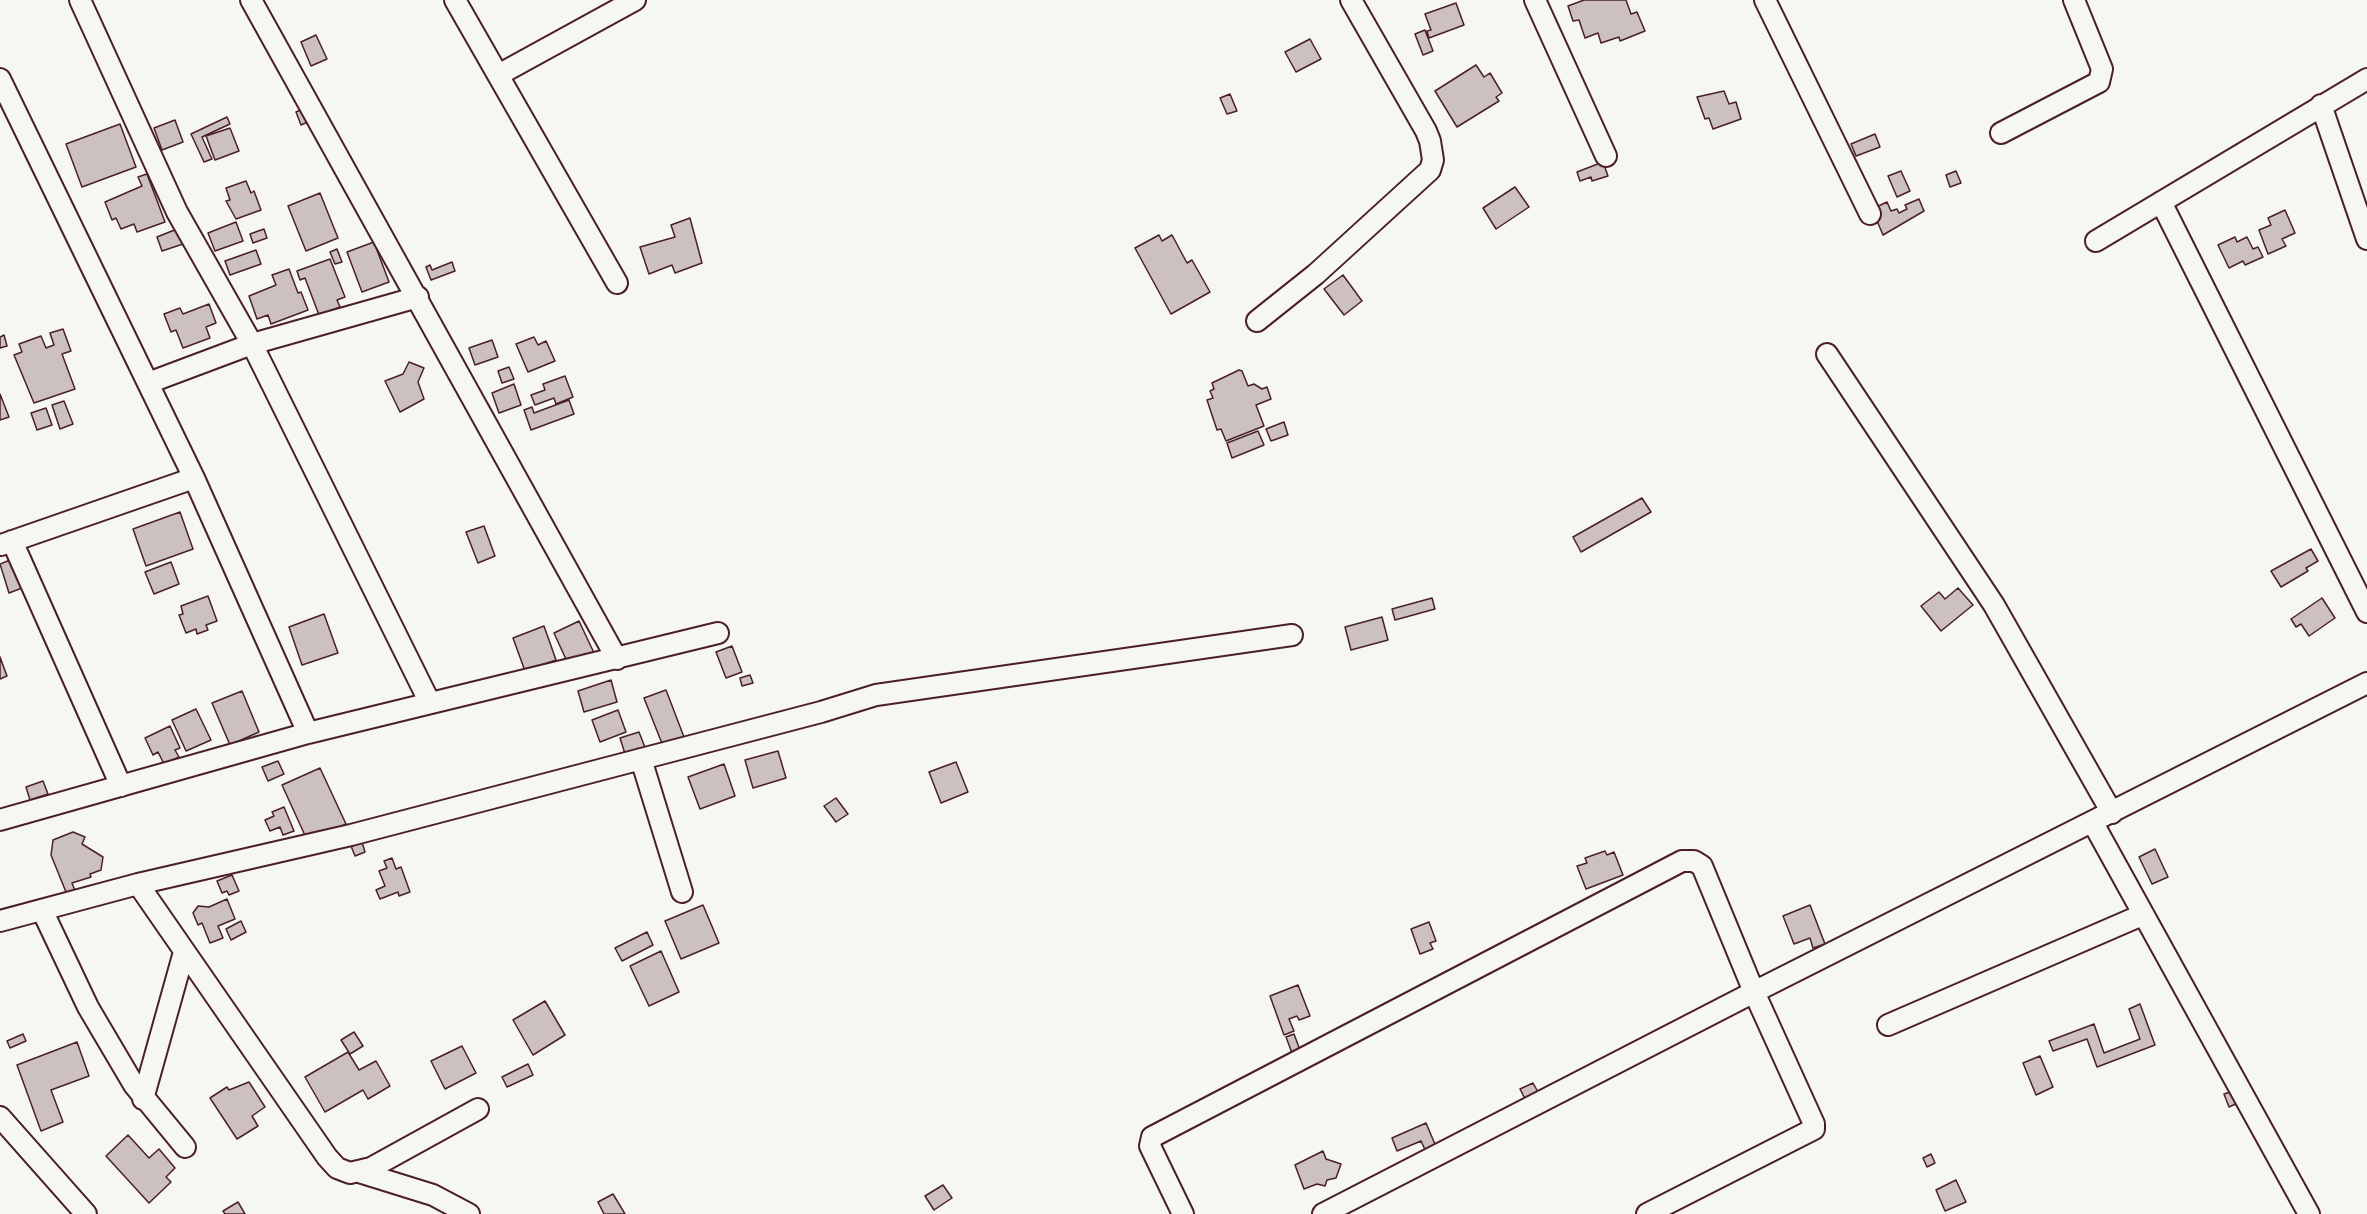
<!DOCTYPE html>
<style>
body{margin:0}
canvas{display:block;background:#f6f6f2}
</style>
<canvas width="2367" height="1214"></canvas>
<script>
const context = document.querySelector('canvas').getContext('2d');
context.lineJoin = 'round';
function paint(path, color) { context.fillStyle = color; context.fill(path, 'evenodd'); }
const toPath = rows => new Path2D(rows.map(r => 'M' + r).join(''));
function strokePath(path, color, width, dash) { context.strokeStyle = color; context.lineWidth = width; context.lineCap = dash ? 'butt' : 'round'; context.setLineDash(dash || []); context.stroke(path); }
const building = toPath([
 [1584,0,1626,0,1631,14,1637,12,1645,31,1620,41,1619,37,1601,43,1598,33,1585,38,1579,20,1573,21,1568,6,1584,0],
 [1456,3,1464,25,1429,38,1427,31,1431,30,1425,14,1456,3],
 [1425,30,1433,51,1423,55,1415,34,1425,30],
 [316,35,327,59,311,66,301,42,316,35],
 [1310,39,1321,59,1296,72,1285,52,1310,39],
 [1476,65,1484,77,1490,73,1502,93,1496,97,1499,101,1457,127,1435,91,1476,65],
 [1724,91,1729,104,1736,102,1741,119,1713,129,1709,118,1705,119,1697,97,1724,91],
 [1230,94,1237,111,1227,114,1220,98,1230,94],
 [305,108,310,121,301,125,296,112,305,108],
 [227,117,230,124,202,137,212,159,204,162,191,134,227,117],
 [175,120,183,142,162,150,154,128,175,120],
 [120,124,136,167,82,187,66,144,120,124],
 [230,128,239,151,215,160,206,136,230,128],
 [1875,134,1880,147,1856,156,1851,144,1875,134],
 [1603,162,1608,176,1592,181,1591,177,1580,181,1577,172,1603,162],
 [1901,171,1910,191,1897,197,1888,176,1901,171],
 [1956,171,1961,183,1950,187,1946,175,1956,171],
 [147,174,165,222,137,232,134,224,121,229,116,218,112,220,105,202,142,186,138,177,147,174],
 [246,181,251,193,254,191,261,210,236,219,226,201,230,200,226,188,246,181],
 [1515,187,1529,207,1496,229,1483,208,1515,187],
 [320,193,338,238,306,251,288,206,320,193],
 [1919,199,1924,211,1883,235,1872,209,1887,202,1891,211,1897,209,1899,213,1907,209,1905,205,1919,199],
 [2285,210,2295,233,2282,239,2286,246,2268,254,2259,230,2271,225,2268,218,2285,210],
 [690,218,702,263,675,273,672,265,649,274,640,247,675,237,671,225,690,218],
 [236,222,243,241,215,251,208,233,236,222],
 [177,229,183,244,162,251,157,237,177,229],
 [264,229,267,238,253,243,250,234,264,229],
 [1159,235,1162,241,1172,235,1187,263,1192,260,1210,292,1171,314,1135,248,1159,235],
 [2235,237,2237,242,2247,237,2253,249,2258,247,2263,257,2245,265,2243,261,2229,268,2218,245,2235,237],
 [374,242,389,282,362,292,347,252,374,242],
 [337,249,342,262,335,264,330,252,337,249],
 [256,250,261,264,230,275,225,261,256,250],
 [330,259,345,297,337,300,340,307,319,315,305,278,300,280,297,271,330,259],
 [452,262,455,271,431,280,426,267,430,265,432,270,452,262],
 [289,269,298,293,301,292,308,310,271,324,268,315,257,319,249,296,276,285,272,275,289,269],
 [1343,275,1362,301,1344,315,1324,289,1343,275],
 [209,304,216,323,206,327,210,338,183,348,176,330,171,332,164,314,180,308,183,314,209,304],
 [63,329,71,351,62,354,75,389,34,403,14,355,22,352,19,344,41,336,46,348,54,345,50,333,63,329],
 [4,335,7,346,0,348,0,337,4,335],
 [534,337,538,345,546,341,555,361,528,372,516,344,534,337],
 [492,340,498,357,475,365,469,348,492,340],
 [409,362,424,368,418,382,424,399,400,412,385,381,403,374,409,362],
 [509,367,514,379,502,383,498,371,509,367],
 [1239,370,1242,371,1248,386,1254,384,1262,389,1267,387,1271,399,1256,405,1264,426,1226,441,1221,429,1217,430,1207,400,1213,398,1210,391,1214,389,1212,383,1239,370],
 [565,376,573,397,556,404,554,398,535,405,531,395,545,390,543,384,565,376],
 [514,384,521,405,499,413,492,393,514,384],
 [0,394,9,417,0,420,0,394],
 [569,400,574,414,531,430,524,410,532,407,534,413,569,400],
 [64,401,73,424,60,429,52,405,64,401],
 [46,408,52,425,37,430,31,413,46,408],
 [1284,422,1288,435,1271,441,1266,429,1284,422],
 [1258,431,1264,445,1232,458,1227,443,1258,431],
 [1642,498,1651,512,1581,552,1573,537,1642,498],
 [180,512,193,549,146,566,133,529,180,512],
 [484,526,495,556,478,563,466,532,484,526],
 [2311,549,2318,561,2306,568,2308,571,2281,587,2271,571,2311,549],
 [10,560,22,588,9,593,0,564,10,560],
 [171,562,179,584,154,594,145,572,171,562],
 [1958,588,1973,605,1941,631,1921,606,1939,592,1945,599,1958,588],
 [208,596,217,621,206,625,208,630,197,634,196,629,186,633,179,615,183,614,181,606,208,596],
 [1432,598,1435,609,1395,620,1392,609,1432,598],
 [2322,598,2335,618,2309,636,2301,624,2296,627,2291,619,2322,598],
 [324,614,338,653,302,665,289,627,324,614],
 [1382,617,1388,640,1351,650,1345,627,1382,617],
 [579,621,595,655,569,666,554,633,579,621],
 [544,626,556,660,525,671,513,638,544,626],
 [732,646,742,672,726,678,716,652,732,646],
 [0,657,7,676,0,679,0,657],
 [750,675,753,683,742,686,740,678,750,675],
 [611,680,617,702,584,712,578,691,611,680],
 [666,690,684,737,663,746,644,698,666,690],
 [242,691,259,732,230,745,212,703,242,691],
 [196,709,211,740,186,751,172,720,196,709],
 [618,710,626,732,600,742,592,720,618,710],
 [170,726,180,748,175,750,179,757,164,764,158,752,153,755,145,738,170,726],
 [639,732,646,750,626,757,620,738,639,732],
 [778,751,786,778,753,788,745,760,778,751],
 [278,761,284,774,268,781,262,767,278,761],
 [956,762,968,792,941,803,929,772,956,762],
 [724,764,735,796,700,809,688,777,724,764],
 [320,768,346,824,308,842,282,785,320,768],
 [43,781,48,794,30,800,26,787,43,781],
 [836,798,848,814,836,822,824,806,836,798],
 [284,807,294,831,283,835,280,827,270,831,265,820,274,816,272,812,284,807],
 [73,832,85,837,82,844,103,857,101,870,90,874,91,877,72,883,76,893,68,897,51,855,53,840,73,832],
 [362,842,365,852,355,856,351,846,362,842],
 [2155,849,2168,877,2152,884,2139,857,2155,849],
 [1605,851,1607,855,1614,852,1623,875,1586,889,1577,866,1587,863,1585,858,1605,851],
 [392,858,396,869,401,867,410,892,399,896,398,892,380,899,376,890,385,886,379,871,387,868,384,861,392,858],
 [232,875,239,891,229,895,227,891,222,893,217,881,232,875],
 [227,899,235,919,218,926,223,938,210,943,202,923,198,925,193,913,198,906,209,907,227,899],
 [703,905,719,943,681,959,665,921,703,905],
 [1810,905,1825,944,1813,948,1810,938,1794,944,1783,916,1810,905],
 [241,921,246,932,231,940,226,929,241,921],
 [1429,922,1436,941,1430,943,1433,949,1420,954,1411,929,1429,922],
 [647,932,653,945,622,961,615,948,647,932],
 [661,951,679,992,649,1006,630,966,661,951],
 [1298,985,1310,1016,1299,1020,1297,1016,1289,1019,1294,1031,1284,1035,1270,996,1298,985],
 [545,1001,565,1035,533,1055,513,1020,545,1001],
 [2140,1004,2155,1045,2097,1067,2087,1039,2053,1051,2049,1041,2094,1024,2104,1053,2140,1039,2129,1009,2140,1004],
 [354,1032,363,1046,350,1054,341,1040,354,1032],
 [23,1034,26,1041,10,1048,7,1041,23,1034],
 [1294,1034,1300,1050,1292,1053,1286,1037,1294,1034],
 [77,1042,89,1076,51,1090,63,1122,41,1131,17,1065,77,1042],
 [462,1046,476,1073,445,1089,431,1061,462,1046],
 [348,1052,359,1070,376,1061,390,1086,368,1099,363,1090,325,1112,305,1077,348,1052],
 [2040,1056,2053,1087,2036,1095,2023,1063,2040,1056],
 [528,1064,533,1075,507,1087,502,1077,528,1064],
 [249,1082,265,1107,252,1116,258,1126,237,1139,210,1098,227,1087,229,1090,249,1082],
 [1533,1083,1538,1092,1525,1099,1520,1089,1533,1083],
 [2233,1091,2238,1103,2229,1107,2224,1094,2233,1091],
 [1426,1123,1437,1149,1427,1154,1421,1141,1397,1151,1392,1138,1426,1123],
 [128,1135,149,1158,159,1149,175,1168,166,1177,171,1182,149,1203,106,1156,128,1135],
 [1323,1151,1326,1159,1341,1164,1336,1178,1327,1180,1325,1186,1317,1184,1304,1189,1295,1165,1323,1151],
 [1931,1154,1935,1163,1927,1167,1923,1158,1931,1154],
 [1956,1180,1966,1202,1945,1211,1936,1190,1956,1180],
 [943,1185,952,1198,934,1210,925,1196,943,1185],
 [613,1194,625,1214,604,1214,598,1202,613,1194],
 [238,1202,245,1214,225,1214,223,1211,238,1202]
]);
const minor = toPath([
 [80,0,177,212,252,344,430,703],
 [251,0,617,659],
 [455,0,617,283],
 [1535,0,1606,156],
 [1765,0,1870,214],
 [500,74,635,0],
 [0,79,194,478,308,733],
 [2321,105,2367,239],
 [2001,133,2099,82,2102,69,2074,0],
 [2161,202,2367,612],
 [2096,241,2367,79],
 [1257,321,1316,274,1430,170,1433,160,1430,141,1426,131,1351,0],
 [1827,354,1994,605,2112,813],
 [148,383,252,344,418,297],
 [12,541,121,786],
 [1,545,194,478],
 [641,759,682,892],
 [0,820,308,733,718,633],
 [2093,823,2309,1214],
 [138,884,327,1157,337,1168,350,1173,371,1168,478,1109],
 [42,910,88,1007,134,1085,185,1147],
 [0,921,138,884,351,835,821,712,876,695,1292,635],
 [1888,1025,2142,915],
 [143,1099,184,952],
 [0,1117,86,1214],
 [359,1172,433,1195,469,1214],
 [1183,1214,1150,1146,1152,1137,1682,861,1694,861,1702,866,1754,992,1814,1124,1814,1129,1647,1214],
 [1323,1214,1754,992,2367,683]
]);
paint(building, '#ccc1c0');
strokePath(building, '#4a1f2b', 1.5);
strokePath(minor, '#4a1f2b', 24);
strokePath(minor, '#f6f6f2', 20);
</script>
